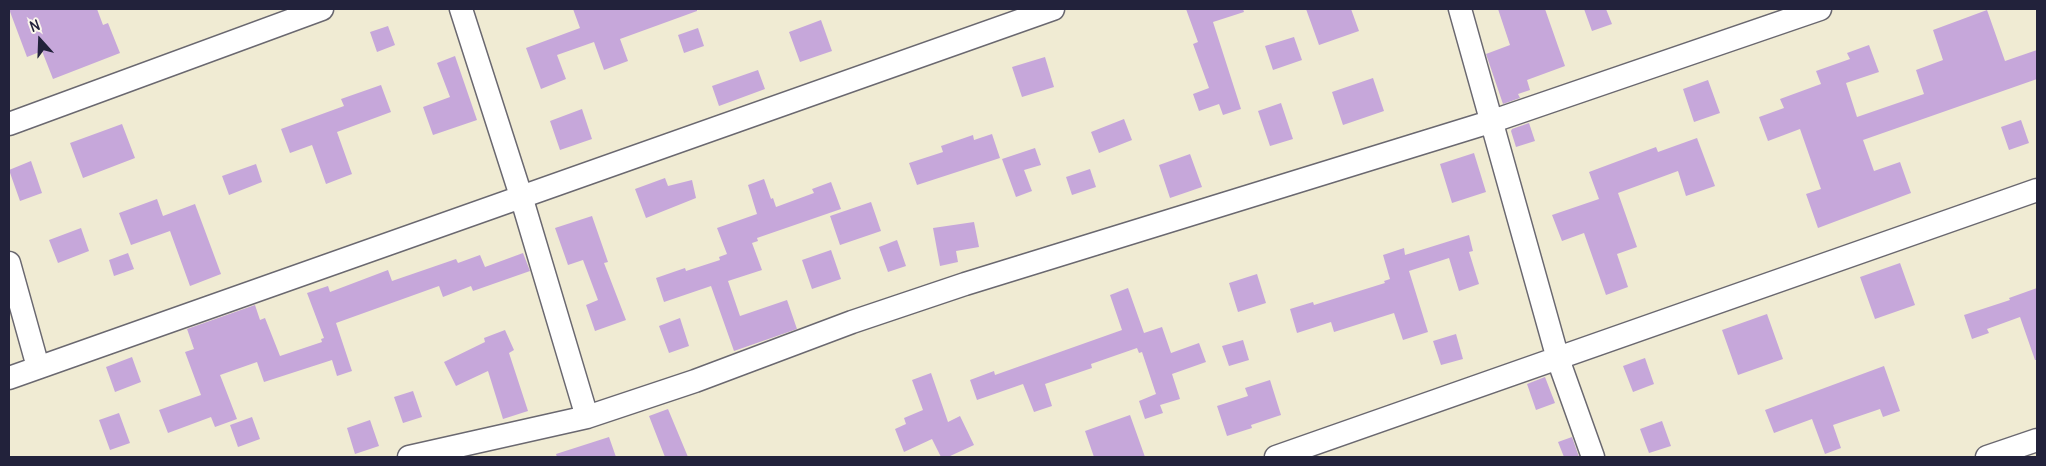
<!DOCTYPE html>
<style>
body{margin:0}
#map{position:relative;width:2046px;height:466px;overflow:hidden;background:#f0ebd3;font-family:Delius,sans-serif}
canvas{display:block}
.frame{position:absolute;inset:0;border:10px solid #22223b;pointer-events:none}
.north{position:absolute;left:15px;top:15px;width:50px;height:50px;-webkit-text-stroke:4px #fbf7ec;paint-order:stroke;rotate:340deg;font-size:14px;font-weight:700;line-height:20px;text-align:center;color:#22223b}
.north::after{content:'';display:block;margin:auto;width:18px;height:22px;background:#22223b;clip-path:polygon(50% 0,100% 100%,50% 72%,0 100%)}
</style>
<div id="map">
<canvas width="2046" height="466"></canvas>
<div class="frame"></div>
<div class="north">N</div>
</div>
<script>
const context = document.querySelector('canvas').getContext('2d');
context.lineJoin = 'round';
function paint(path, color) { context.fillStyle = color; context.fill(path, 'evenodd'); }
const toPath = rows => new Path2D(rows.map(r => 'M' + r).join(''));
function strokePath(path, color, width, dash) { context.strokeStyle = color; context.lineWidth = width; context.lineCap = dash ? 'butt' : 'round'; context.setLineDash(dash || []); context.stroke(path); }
const building = toPath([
 [9,9,97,9,103,25,108,23,120,53,53,79,42,51,27,57],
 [573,9,697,9,697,11,620,39,628,61,604,70,594,42,557,55,566,79,541,89,526,48,580,28],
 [1186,9,1243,9,1244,12,1213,22,1241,109,1223,115,1219,104,1199,111,1193,94,1209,88,1193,44,1198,42],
 [1306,9,1351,9,1359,31,1319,45],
 [1498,9,1545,9,1565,66,1527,80,1530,90,1518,94,1520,98,1503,104,1486,54,1510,45],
 [1584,9,1606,9,1612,24,1592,31],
 [1987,10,2005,61,2037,50,2037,79,1863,140,1874,171,1900,162,1911,193,1818,228,1806,194,1821,189,1800,129,1768,141,1759,117,1784,108,1780,99,1821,84,1816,71,1850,59,1847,53,1869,45,1879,72,1846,83,1857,117,1924,94,1916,70,1943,60,1933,30],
 [821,20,832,51,800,62,789,32],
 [388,26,395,45,377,52,370,32],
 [698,28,704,46,684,53,678,35],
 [1294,37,1302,60,1273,70,1265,46],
 [455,56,477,120,433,135,423,107,450,97,437,63],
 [1045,57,1054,87,1022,97,1012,67],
 [758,70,765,89,719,106,712,86],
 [1373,78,1384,111,1343,125,1332,92],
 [1708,80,1720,113,1694,122,1683,89],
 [381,85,391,112,337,132,352,174,326,184,312,145,290,153,281,129,344,106,341,99],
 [1281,103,1293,139,1270,146,1258,111],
 [582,109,592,139,560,150,550,121],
 [1124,119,1132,140,1099,153,1091,132],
 [2021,120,2029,143,2009,150,2001,127],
 [1529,123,1535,141,1516,147,1511,131,1512,129],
 [122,124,135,158,83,178,70,143],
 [992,134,1000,158,917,185,909,163,943,152,941,146,973,135,974,140],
 [1697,138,1715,186,1686,196,1678,171,1618,193,1637,247,1617,254,1628,287,1606,295,1584,233,1562,241,1552,215,1599,199,1589,172,1656,147,1658,152],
 [1035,148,1041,165,1024,170,1032,191,1016,197,1002,159],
 [1474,153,1486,192,1452,203,1440,164],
 [1190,154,1202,187,1170,198,1159,165],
 [31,161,42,193,20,201,9,170],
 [256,164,262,182,229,195,222,176],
 [1090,169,1096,187,1072,195,1066,177],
 [665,178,668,186,692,180,696,198,646,218,635,189],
 [764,179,771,199,773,198,776,207,814,193,812,189,831,182,841,209,757,238,758,241,752,243,762,270,728,281,740,316,787,300,797,329,734,351,711,286,664,302,656,278,685,268,686,271,720,260,719,257,727,254,717,228,757,214,748,185],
 [157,199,163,216,195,204,221,274,190,286,170,231,131,245,119,213],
 [871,202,881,231,840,245,830,216],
 [592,216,608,262,604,263,626,320,595,331,586,305,598,300,583,260,568,265,555,228],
 [974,222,979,247,956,251,958,262,940,266,933,228],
 [81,228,89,251,58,263,49,240],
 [1469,235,1473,251,1469,252,1479,284,1459,291,1449,258,1409,271,1428,332,1403,340,1394,313,1334,332,1331,322,1297,333,1290,309,1313,302,1314,305,1385,283,1384,281,1390,279,1383,255,1404,248,1405,255],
 [897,240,906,266,888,272,879,247],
 [831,250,841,279,812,289,802,260],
 [128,253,134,269,114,276,109,260],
 [523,253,530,271,473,291,471,286,443,297,439,286,336,323,352,371,337,376,332,360,264,382,257,362,220,375,237,419,215,427,211,417,168,433,159,410,201,395,185,352,194,349,187,329,255,305,260,320,265,318,280,356,322,342,321,339,324,338,307,293,328,286,330,292,388,270,392,281,456,259,458,263,480,255,485,267],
 [1900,263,1915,305,1875,319,1860,277],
 [1257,274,1266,303,1238,312,1229,283],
 [1128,288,1144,333,1162,327,1171,353,1199,343,1206,362,1172,374,1180,399,1160,405,1163,413,1145,419,1139,401,1156,394,1142,352,1139,353,1137,348,1091,364,1092,368,1045,384,1052,406,1034,412,1023,384,977,400,970,380,994,371,995,375,1122,330,1110,295],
 [2037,288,2037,360,2035,360,2020,317,1987,329,1989,333,1972,339,1964,315,2010,300,2009,298],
 [1767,314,1783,359,1738,375,1722,330],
 [680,318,689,346,669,353,659,326],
 [505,330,514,350,509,353,528,411,503,419,488,371,456,386,444,362,485,342,484,338],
 [1456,334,1463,359,1441,365,1433,341],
 [1243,340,1249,360,1229,366,1222,346],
 [132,357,141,382,115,392,106,367],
 [1645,358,1654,384,1633,392,1623,366],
 [1884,366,1900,411,1883,417,1880,409,1833,425,1841,448,1825,454,1812,419,1774,433,1765,410],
 [931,373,948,422,960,416,974,445,948,457,941,457,932,439,904,452,895,429,906,424,904,418,923,410,912,380],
 [1545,377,1555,403,1536,410,1527,384],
 [1270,380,1281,415,1251,425,1252,428,1227,436,1217,406,1248,396,1245,388],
 [413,391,422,417,403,423,394,397],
 [668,409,688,457,665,457,649,416],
 [119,413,130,443,110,450,99,420],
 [1130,415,1145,457,1094,457,1085,431],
 [252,417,260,439,238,447,230,425],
 [370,420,379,446,355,454,347,428],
 [1662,421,1671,446,1649,453,1640,429],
 [609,437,616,457,557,457,556,454],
 [1572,437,1579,457,1564,457,1558,442]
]);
const street = toPath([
 [461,9,521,196,587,417],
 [1460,9,1558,359,1593,457],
 [9,124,322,9],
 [9,263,38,367],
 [9,378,1053,9],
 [409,457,587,417,695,381,852,322,965,284,1493,121,1820,9],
 [1276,457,2037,190],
 [1987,457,2037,440]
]);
paint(building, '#c6a7da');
strokePath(street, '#6a6870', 25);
strokePath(street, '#fff', 22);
</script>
